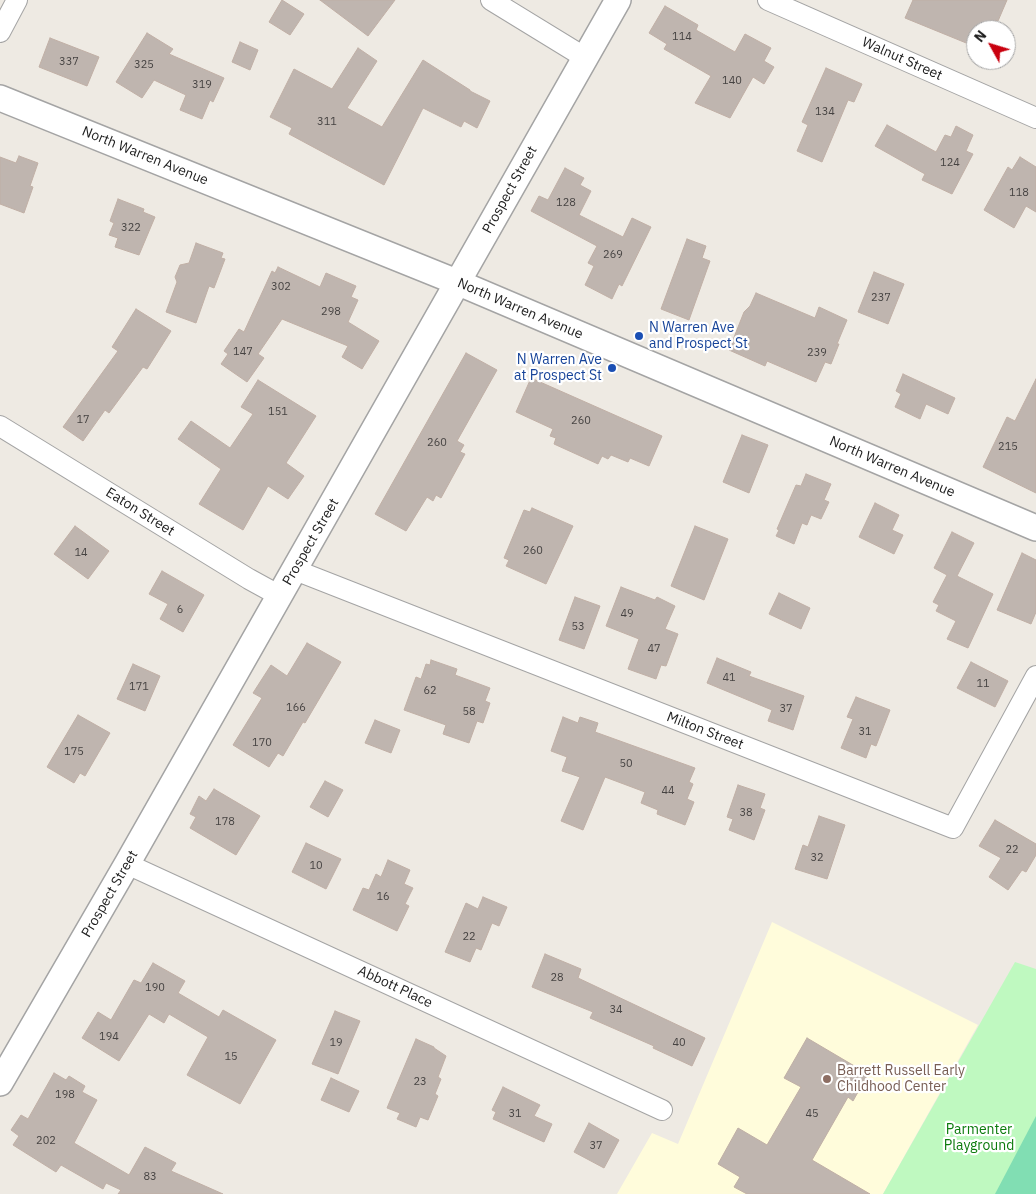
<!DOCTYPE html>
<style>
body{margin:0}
#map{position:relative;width:1036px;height:1194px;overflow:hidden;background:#eeeae3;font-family:"IBM Plex Sans",sans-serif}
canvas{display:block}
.north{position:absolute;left:966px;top:20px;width:50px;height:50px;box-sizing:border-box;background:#fff;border:1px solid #a5a5a5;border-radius:50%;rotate:309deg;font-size:14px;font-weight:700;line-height:20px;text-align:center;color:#1d1d1d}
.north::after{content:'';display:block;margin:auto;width:18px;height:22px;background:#c9010f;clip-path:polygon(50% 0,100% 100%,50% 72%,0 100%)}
</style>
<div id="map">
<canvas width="1036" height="1194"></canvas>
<div class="north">N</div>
</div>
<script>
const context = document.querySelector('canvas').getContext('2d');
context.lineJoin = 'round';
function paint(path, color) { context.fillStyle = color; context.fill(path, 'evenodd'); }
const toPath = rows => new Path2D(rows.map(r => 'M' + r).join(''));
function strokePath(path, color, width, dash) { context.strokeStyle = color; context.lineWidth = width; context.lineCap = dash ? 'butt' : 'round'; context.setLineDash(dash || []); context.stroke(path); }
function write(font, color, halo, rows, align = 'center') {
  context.font = font + ' "IBM Plex Sans",sans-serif'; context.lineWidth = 4.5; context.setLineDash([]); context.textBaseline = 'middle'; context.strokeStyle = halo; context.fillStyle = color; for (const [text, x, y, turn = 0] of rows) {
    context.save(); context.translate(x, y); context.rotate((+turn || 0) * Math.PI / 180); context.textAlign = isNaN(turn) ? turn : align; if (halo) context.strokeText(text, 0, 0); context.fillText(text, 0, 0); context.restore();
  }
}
const education = toPath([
 [772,922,978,1025,883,1194,617,1194,652,1133,678,1144]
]);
const park = toPath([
 [1015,962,1036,969,1036,1194,883,1194]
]);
const pitch = toPath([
 [1036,1116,1036,1194,995,1194]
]);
const building = toPath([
 [282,0,304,14,290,35,269,22,282,0],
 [320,0,395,0,368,36,320,0],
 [913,0,1007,0,998,21,995,20,991,30,976,30,976,47,905,18,913,0],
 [665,6,698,25,696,30,735,52,745,34,771,48,764,61,774,67,764,84,753,77,730,118,695,103,711,76,664,49,667,44,649,33,665,6],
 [147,33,173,49,169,54,224,78,213,102,210,100,202,119,180,110,186,95,154,80,142,98,116,82,147,33],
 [50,38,99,57,87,86,39,67,50,38],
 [240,42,258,50,250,70,232,62,240,42],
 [358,48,377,61,347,108,382,127,423,60,470,90,470,91,490,101,477,128,464,121,461,127,423,108,384,185,289,134,292,128,270,117,294,69,332,89,358,48],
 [826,68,862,84,854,102,848,100,822,162,797,151,808,125,802,122,826,68],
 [887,125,936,152,945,135,951,137,956,126,973,135,966,151,973,154,952,194,922,180,925,174,875,146,887,125],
 [19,156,38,163,30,186,33,187,24,213,0,204,0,157,16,163,19,156],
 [1020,157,1036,167,1036,212,1026,206,1014,228,984,210,1008,167,1012,170,1020,157],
 [565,168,584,178,580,185,591,191,579,215,623,237,632,218,651,227,622,286,619,284,612,299,585,285,594,266,588,263,597,246,531,211,539,196,548,200,565,168],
 [118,199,144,209,143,212,155,217,139,255,115,247,118,238,109,235,114,223,110,221,118,199],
 [687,239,706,246,702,258,710,261,689,320,661,309,687,239],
 [196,243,223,253,221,258,225,259,214,288,209,286,196,323,166,312,177,282,175,277,180,265,189,263,196,243],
 [278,267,320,287,326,273,356,286,351,297,358,300,348,322,379,341,362,369,342,357,348,346,282,319,258,354,264,358,247,382,221,364,228,354,224,351,239,329,244,332,272,271,275,273,278,267],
 [874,272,904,284,888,324,858,312,874,272],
 [756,293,815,318,819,307,847,320,837,344,839,344,831,364,825,362,816,382,767,361,765,366,729,350,744,312,750,306,756,293],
 [136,309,171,331,147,369,143,367,109,413,105,410,83,441,63,427,118,351,112,347,136,309],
 [466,353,497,370,457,441,464,445,460,452,465,454,441,498,436,495,433,501,427,497,406,531,375,514,466,353],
 [903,374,955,398,948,414,926,404,920,419,895,407,901,394,896,391,903,374],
 [531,378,662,436,649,466,630,458,628,462,611,455,608,459,602,456,598,464,554,444,556,438,550,436,553,429,516,412,531,378],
 [1036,379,1036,493,983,467,1007,417,1015,421,1036,379],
 [258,380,316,416,286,463,304,476,288,499,268,486,243,530,199,504,221,469,178,439,191,421,230,448,253,414,241,407,258,380],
 [742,435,768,445,749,493,723,482,742,435],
 [806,474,831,484,824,500,829,502,821,519,811,515,807,525,802,523,794,544,776,536,779,530,777,529,796,485,801,486,806,474],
 [875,503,899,515,892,530,903,535,894,554,859,537,875,503],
 [532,508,573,526,546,584,506,566,509,560,504,558,524,510,530,512,532,508],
 [75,526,109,551,88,579,54,554,75,526],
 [695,526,728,539,704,600,671,586,695,526],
 [952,532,974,543,957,576,993,594,968,648,947,639,956,621,936,611,939,605,933,602,947,575,934,568,952,532],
 [1022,553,1036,560,1036,612,1031,624,997,610,1022,553],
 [162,571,204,595,183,632,160,619,168,604,149,594,162,571],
 [621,587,655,600,657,597,675,606,665,629,678,634,666,666,661,665,656,679,628,669,639,639,606,626,621,587],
 [779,593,810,608,801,629,769,614,779,593],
 [575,597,600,606,584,649,559,640,575,597],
 [307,643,341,662,305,723,303,722,283,756,278,753,269,767,233,745,262,698,253,693,271,665,287,676,307,643],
 [717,658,751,672,749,676,804,696,793,730,768,721,772,710,707,683,717,658],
 [431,660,457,669,455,675,490,688,485,701,490,703,483,723,477,721,469,743,443,734,446,725,404,710,416,677,421,679,426,664,430,665,431,660],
 [971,662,1008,681,995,707,957,688,971,662],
 [133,664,160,676,145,711,117,699,133,664],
 [856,697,890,710,876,746,871,744,866,758,841,748,853,719,847,717,856,697],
 [78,715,110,733,85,776,80,773,74,783,47,767,78,715],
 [563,717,578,723,580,717,598,723,595,732,695,768,689,782,693,784,687,799,694,802,685,825,657,814,658,810,641,803,645,792,605,777,583,830,561,821,580,777,562,771,567,757,551,751,563,717],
 [375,720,400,730,391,753,365,743,375,720],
 [325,781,343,790,328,817,310,807,325,781],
 [738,785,765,794,760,808,765,810,754,840,729,830,733,819,727,817,738,785],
 [214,789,260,816,236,855,190,828,196,817,190,814,199,796,206,801,214,789],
 [819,816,845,825,827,879,795,869,803,845,808,847,819,816],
 [995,820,1036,844,1036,855,1026,872,1022,870,1008,890,989,877,1001,858,979,846,995,820],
 [306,843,341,859,326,889,292,872,306,843],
 [388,860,410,870,404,884,413,888,405,904,409,906,397,931,353,910,363,888,369,890,376,874,381,877,388,860],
 [483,897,507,907,499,926,492,923,481,950,476,948,470,962,445,952,466,903,478,909,483,897],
 [545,954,581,969,578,978,705,1038,692,1066,653,1048,654,1046,590,1018,593,1012,532,987,545,954],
 [153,963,185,981,178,993,219,1017,223,1010,276,1040,240,1104,187,1075,208,1037,169,1014,164,1023,149,1014,119,1061,82,1038,98,1012,111,1020,134,980,141,983,153,963],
 [335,1011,360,1021,338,1074,312,1064,335,1011],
 [807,1038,868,1074,853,1101,848,1097,812,1160,870,1194,747,1194,734,1187,740,1177,718,1164,738,1128,767,1145,801,1087,784,1078,807,1038],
 [416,1039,434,1047,434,1048,446,1056,438,1077,441,1079,435,1094,438,1096,428,1120,420,1117,416,1127,397,1119,400,1113,387,1108,416,1039],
 [54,1073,66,1080,69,1076,85,1086,82,1092,97,1100,74,1143,129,1175,145,1147,176,1163,171,1171,223,1194,118,1194,121,1190,106,1183,103,1189,61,1165,56,1172,13,1145,19,1136,11,1130,21,1115,28,1119,54,1073],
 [331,1078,359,1091,349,1112,321,1100,331,1078],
 [503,1087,540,1105,534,1116,552,1124,544,1142,493,1119,496,1112,492,1110,503,1087],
 [589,1123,619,1140,604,1168,574,1152,589,1123]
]);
const minor = toPath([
 [491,0,584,57],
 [768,0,1036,118],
 [0,32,17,0],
 [0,426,249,579,280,596],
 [295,570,953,828,1036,676],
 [127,864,662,1110]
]);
const tertiary = toPath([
 [0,98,459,283,1036,528],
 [0,1083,127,864,618,0]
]);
const markers = [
 [639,336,5,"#1a4fb4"],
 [612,368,5,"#1a4fb4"],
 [827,1079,5,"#8d6e63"]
];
const numberNames = [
 ["114",682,37],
 ["337",69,62],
 ["325",144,65],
 ["140",732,81],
 ["319",202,85],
 ["134",825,112],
 ["311",327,122],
 ["124",950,163],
 ["118",1019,193],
 ["128",566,203],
 ["322",131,228],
 ["269",613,255],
 ["302",281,287],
 ["237",881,298],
 ["298",331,312],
 ["147",243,352],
 ["239",817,353],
 ["151",278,412],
 ["17",83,420],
 ["260",581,421],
 ["260",437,443],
 ["215",1008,447],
 ["260",533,551],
 ["14",81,553],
 ["6",180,610],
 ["49",627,614],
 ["53",578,627],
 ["47",654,649],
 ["41",729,678],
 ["11",983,684],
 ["171",139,687],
 ["62",430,691],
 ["166",296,708],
 ["37",786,709],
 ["58",469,712],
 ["31",865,732],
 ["170",262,743],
 ["175",74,752],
 ["50",626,764],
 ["44",668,791],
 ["38",746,813],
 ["178",225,822],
 ["22",1012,850],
 ["32",817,858],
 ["10",316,866],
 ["16",383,897],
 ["22",469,937],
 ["28",557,978],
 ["190",155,988],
 ["34",616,1010],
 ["194",109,1037],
 ["19",336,1043],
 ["40",679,1043],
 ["15",231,1057],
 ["23",420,1082],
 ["198",65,1095],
 ["31",515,1114],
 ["45",812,1114],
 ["202",46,1141],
 ["37",596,1146],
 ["83",150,1177]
];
const streetNames = [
 ["Walnut Street",902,59,24],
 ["North Warren Avenue",145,156,22],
 ["Prospect Street",510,190,-61],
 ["North Warren Avenue",520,309,23],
 ["North Warren Avenue",892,467,23],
 ["Eaton Street",140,512,32],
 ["Prospect Street",311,542,-60],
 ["Milton Street",705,731,21],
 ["Prospect Street",110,894,-60],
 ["Abbott Place",395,987,25]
];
const transitNames = [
 ["N Warren Ave",649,328],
 ["and Prospect St",649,344],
 ["N Warren Ave",602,360,"right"],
 ["at Prospect St",602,376,"right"]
];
const educationNames = [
 ["Barrett Russell Early",837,1071],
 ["Childhood Center",837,1087]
];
const parkNames = [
 ["Parmenter",979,1130],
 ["Playground",979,1146]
];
paint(education, '#fffcdb');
paint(park, '#bff9c0');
paint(pitch, '#81deb3');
paint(building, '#bfb5af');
strokePath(building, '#c0afa5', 1);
strokePath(minor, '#a4a4a4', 22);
strokePath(tertiary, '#a4a4a4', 28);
strokePath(minor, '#fff', 20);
strokePath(tertiary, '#fff', 25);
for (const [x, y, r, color] of markers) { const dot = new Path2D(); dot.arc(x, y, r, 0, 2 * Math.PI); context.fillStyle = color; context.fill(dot); strokePath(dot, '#fff', 2); }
write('11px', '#464342', null, numberNames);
write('14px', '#1d1d1d', '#fff', streetNames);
write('14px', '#164399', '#fff', transitNames, 'left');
write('14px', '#785e54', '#fff', educationNames, 'left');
write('14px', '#0c7b0d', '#fff', parkNames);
</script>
